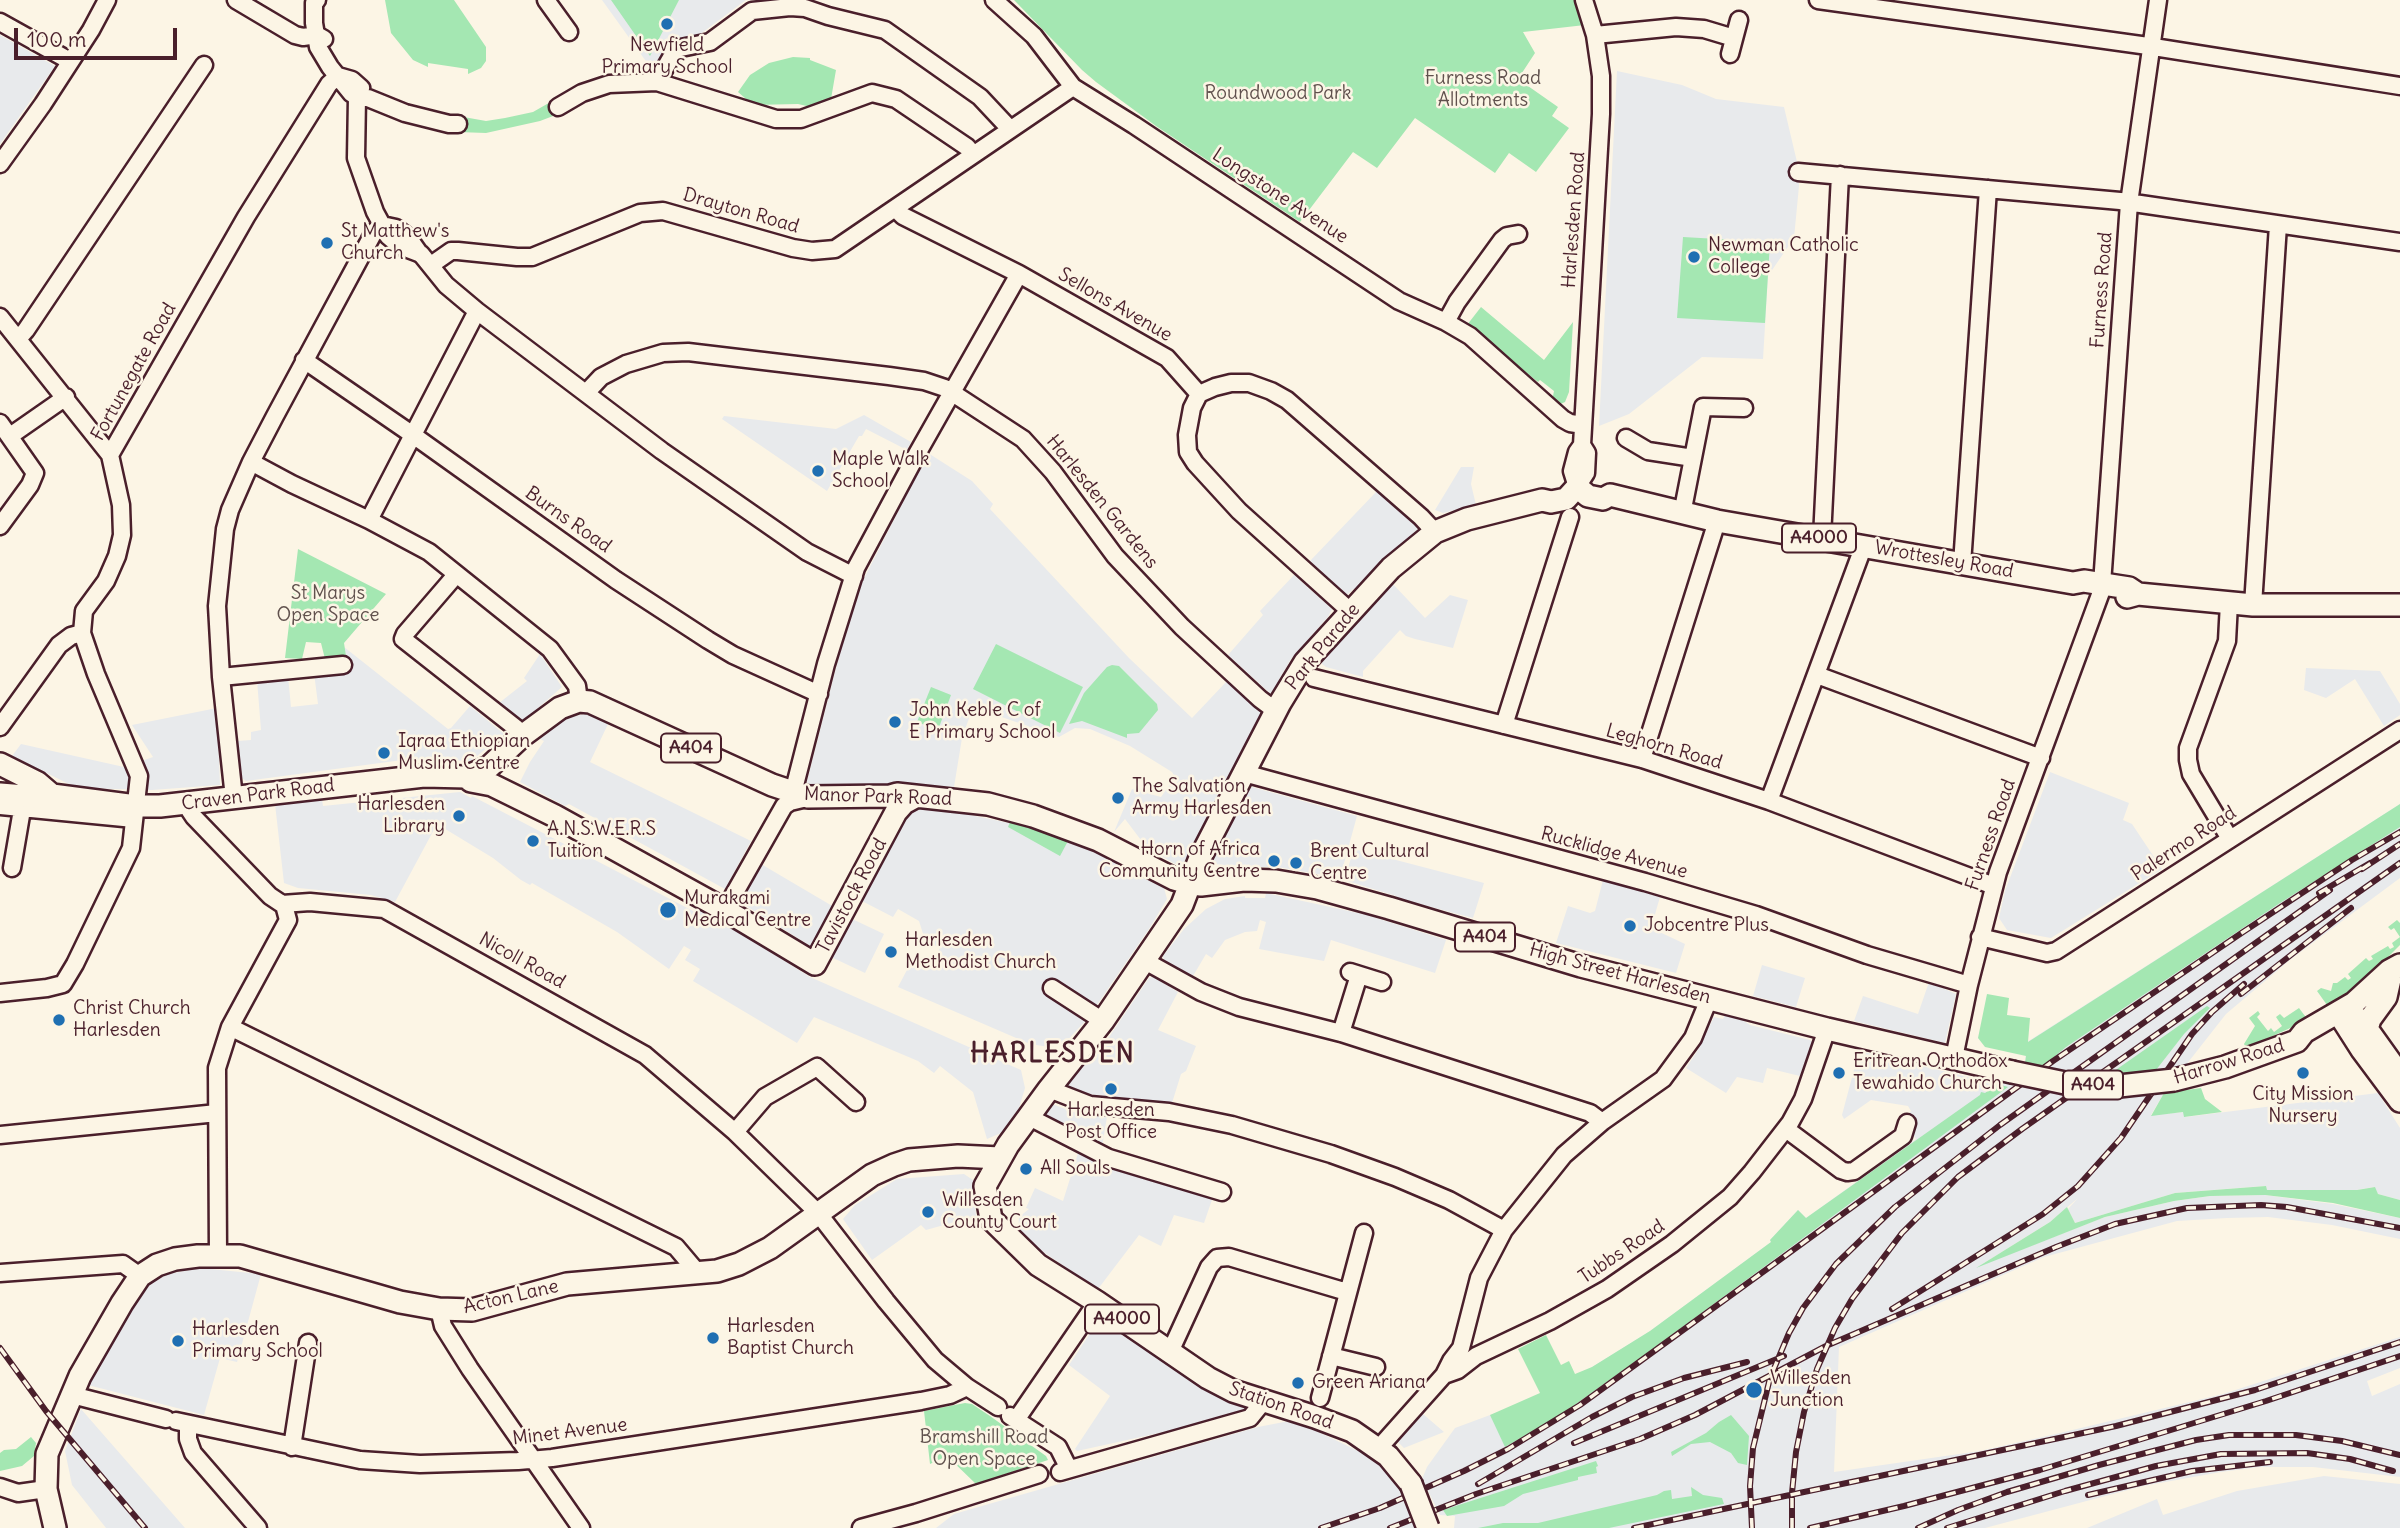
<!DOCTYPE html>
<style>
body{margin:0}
#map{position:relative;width:2400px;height:1528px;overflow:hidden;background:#fcf5e5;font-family:Delius,sans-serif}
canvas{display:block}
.scale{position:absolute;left:14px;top:28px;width:163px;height:32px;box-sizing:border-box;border:4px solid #4a1f2b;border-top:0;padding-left:9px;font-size:21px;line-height:24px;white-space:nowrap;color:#4a1f2b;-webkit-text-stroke:5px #fcf5e5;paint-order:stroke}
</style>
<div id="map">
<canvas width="2400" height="1528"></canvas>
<div class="scale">100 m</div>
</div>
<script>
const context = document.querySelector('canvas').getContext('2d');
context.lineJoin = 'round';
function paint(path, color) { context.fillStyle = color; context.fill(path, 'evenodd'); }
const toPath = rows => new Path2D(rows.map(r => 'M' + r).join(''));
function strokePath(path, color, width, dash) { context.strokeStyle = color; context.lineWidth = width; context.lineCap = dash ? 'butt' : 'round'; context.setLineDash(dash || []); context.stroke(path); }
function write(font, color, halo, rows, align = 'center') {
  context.font = font + ' Delius,sans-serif'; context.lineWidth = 5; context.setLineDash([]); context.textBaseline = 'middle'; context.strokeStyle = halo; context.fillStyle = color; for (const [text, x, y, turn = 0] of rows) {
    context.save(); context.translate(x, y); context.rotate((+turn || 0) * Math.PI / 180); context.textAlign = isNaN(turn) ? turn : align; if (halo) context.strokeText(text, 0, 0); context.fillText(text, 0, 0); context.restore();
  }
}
const built = toPath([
 [602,0,746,0,691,41,674,48,653,71],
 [0,35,55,66,0,144],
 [1617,71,1682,85,1716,99,1784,107,1797,162,1799,186,1794,238,1768,276,1763,359,1702,357,1629,414,1599,426],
 [864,415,911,442,907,450,866,429,862,436,859,436,827,491,722,419,724,416,836,429],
 [928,453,972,481,993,504,990,509,1129,658,1192,718,1227,681,1261,711,1261,716,1183,865,1179,866,1147,848,1125,819,1114,832,1132,789,1161,797,1175,777,1172,772,1130,746,1090,729,1075,728,1059,737,973,707,962,738,954,787,919,784,806,785,854,598],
 [1461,467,1474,467,1471,484,1476,505,1443,513,1435,510],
 [1377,491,1419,528,1355,590,1353,589,1347,595,1310,561],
 [1294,575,1332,609,1328,617,1291,659,1280,678,1273,696,1228,655,1263,615,1260,611],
 [1391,582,1425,618,1450,595,1468,600,1453,648,1415,639,1406,636,1400,630,1363,671,1363,677,1326,667,1322,664,1322,660],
 [344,647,448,729,451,728,470,706,504,734,471,761,410,759,246,781,242,778,238,741,251,740,251,732,261,730,257,680,288,676,291,707,318,704,314,673,349,669],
 [540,654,562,687,522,722,499,703,527,681,524,678],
 [2306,668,2380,671,2400,704,2400,715,2384,726,2355,679,2326,698,2304,690],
 [217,708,220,785,152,790,77,788,12,756,21,744,124,767,153,757,132,725],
 [585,714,608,724,590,762,751,841,725,889,569,804,565,806,520,782,530,762,544,741,540,739,566,718],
 [2050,772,2129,803,2123,820,2132,824,2162,869,2051,938,2007,930,1999,918,2005,891],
 [1248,786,1357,816,1340,878,1278,867,1235,867,1216,864,1213,860,1214,849],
 [460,792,471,798,472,796,693,911,706,911,810,977,1021,1070,1025,1088,1019,1108,1001,1133,987,1139,973,1092,940,1066,934,1073,918,1061,814,1017,797,1043,693,981,700,969,685,960,691,950,684,946,669,969,617,932,532,883,530,885,521,880,493,858,437,824,395,902,371,895,298,888,284,883,275,804,322,799,323,806],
 [2400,804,2400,878,2291,959,2226,1014,2164,1093,2151,1115,2184,1112,2185,1117,2378,1093,2400,1128,2400,1200,2378,1194,2374,1187,2357,1190,2266,1190,2265,1186,2175,1193,2075,1223,2068,1209,2078,1198,2050,1222,1981,1265,2105,1217,2174,1201,2210,1196,2265,1195,2333,1204,2400,1218,2400,1239,2332,1225,2268,1217,2227,1218,2177,1221,2044,1257,1839,1347,1834,1472,1980,1451,2060,1433,2223,1394,2400,1337,2400,1368,2367,1381,2372,1396,2400,1384,2400,1477,2313,1467,2259,1467,2221,1472,2143,1486,1985,1528,1454,1528,1455,1516,1440,1515,1422,1479,1427,1467,1455,1428,1509,1408,1540,1394,1592,1367,1650,1331,1771,1242,1770,1240,1798,1210,1806,1218,1916,1139,1904,1120,1911,1111,1908,1106,1871,1100,1844,1119,1842,1115,1859,1051,1997,1084,2025,1063,2027,1042],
 [911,808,961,813,1028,827,1093,851,1140,873,1139,876,1164,888,1167,899,1149,929,1088,1018,1064,1044,1049,1047,1030,1044,898,987,908,968,915,961,923,962,930,966,940,948,925,940,919,921,898,909,893,917,860,900],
 [1354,849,1484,883,1473,918,1397,898,1396,896,1344,880],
 [761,864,834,907,812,947,743,904,742,900],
 [1603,880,1660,897,1651,928,1685,944,1676,973,1556,943,1568,906,1590,913,1595,911],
 [1266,893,1367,915,1446,940,1435,973,1331,940,1324,961,1259,949,1266,922,1260,920,1257,931,1245,932,1225,940,1212,958,1206,954,1193,976,1164,960,1163,956,1184,929,1206,909,1225,899,1245,896,1245,898,1265,898],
 [850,918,884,934,865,973,829,956],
 [1762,965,1805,978,1796,1007,1753,996],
 [1153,977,1178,992,1158,1030,1196,1046,1186,1071,1181,1074,1172,1103,1087,1094,1069,1089,1068,1084,1109,1037,1149,978],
 [1929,982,1956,994,1945,1043,1854,1021,1863,996,1918,1014],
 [1725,1015,1741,1019,1750,1025,1810,1040,1812,1042,1800,1076,1767,1068,1763,1083,1737,1077,1726,1093,1686,1068,1696,1053,1714,1017,1723,1019],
 [1052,1104,1079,1114,1107,1117,1102,1147,1040,1122],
 [1079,1150,1215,1191,1204,1223,1174,1215,1161,1246,1139,1235,1098,1289,1018,1235,1019,1217,1029,1209,1026,1208,1035,1188,1063,1201],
 [964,1174,973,1180,976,1216,926,1230,921,1225,872,1260,843,1219,855,1205,897,1179],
 [200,1268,261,1274,237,1362,220,1358,204,1415,88,1385,140,1294,148,1285,168,1274],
 [1099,1320,1134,1343,1170,1362,1212,1394,1246,1406,1245,1411,1191,1426,1077,1451,1075,1449,1110,1396,1069,1365],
 [81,1409,185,1528,106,1528,72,1485,65,1451],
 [1423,1414,1444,1432,1404,1448,1398,1442],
 [1289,1421,1308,1427,1377,1460,1403,1491,1417,1528,936,1528,954,1514,1258,1427],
 [2324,1476,2400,1484,2400,1528,2087,1528,2157,1499,2163,1515,2237,1491]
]);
const green = toPath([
 [385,0,454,0,486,47,486,61,481,68,468,74,468,69,428,63,428,67,413,60,391,33],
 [611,0,679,0,650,56],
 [1014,0,1576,0,1585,25,1523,32,1535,53,1518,79,1558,107,1552,116,1569,128,1536,172,1509,153,1495,173,1415,118,1377,168,1353,152,1300,222,1156,126,1096,82,1082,70],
 [793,57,810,58,810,60,836,70,831,99,811,107,798,104,753,105,738,92,750,75,769,63],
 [554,100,561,113,540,121,486,133,458,132,458,116,486,121,505,118,533,112],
 [1683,237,1770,242,1765,323,1677,318],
 [1481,307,1544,360,1573,322,1569,392,1565,402,1558,405,1552,401,1554,391,1540,380,1538,382,1467,325],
 [298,549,386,594,344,643,346,656,325,659,321,643,306,642,302,659,285,658],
 [996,644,1083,687,1060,733,973,689],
 [1112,665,1119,666,1157,704,1158,710,1139,733,1127,734,1127,738,1082,721,1069,724,1084,693,1107,667],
 [931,687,951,695,938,730,917,722],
 [2400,804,2400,827,2277,905,2066,1047,2042,1067,2025,1063,2026,1056,1985,1047,1978,1038,1987,994,2009,998,2007,1015,2030,1018,2028,1042],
 [1010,822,1046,833,1068,841,1060,856,1008,827],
 [2397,920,2400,923,2400,945,2362,983,2359,982,2356,988,2315,1017,2313,1015,2327,1005,2317,991,2321,988,2331,991,2333,983,2337,983,2345,977,2348,980,2351,978,2348,974,2366,958,2369,961,2373,959,2371,956,2388,946,2390,949,2394,947,2392,943,2400,937,2394,928,2391,930,2388,927],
 [2207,1006,2210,1008,2184,1034,2156,1070,2110,1074],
 [2299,1008,2308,1020,2246,1048,2244,1044,2255,1026,2249,1018,2258,1011,2260,1014,2257,1017,2268,1031,2271,1028,2274,1032,2282,1026,2276,1017,2280,1014,2284,1018],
 [1997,1084,2008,1087,1643,1356,1562,1414,1505,1447,1490,1415,1540,1393,1518,1349,1546,1335,1561,1365,1569,1361,1575,1374,1592,1367,1650,1331,1771,1242,1770,1240,1798,1210,1806,1218,1980,1095,1981,1092,1985,1093],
 [2201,1088,2205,1099,2222,1112,2184,1117,2183,1112,2151,1116,2164,1093],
 [2266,1186,2267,1190,2357,1190,2375,1187,2378,1194,2400,1200,2400,1218,2333,1203,2265,1195,2210,1196,2174,1201,2105,1217,1976,1268,2050,1222,2067,1207,2075,1223,2175,1193],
 [965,1403,972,1404,990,1416,1046,1456,1048,1460,976,1484,947,1456,930,1464,924,1411],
 [1731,1415,1749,1436,1747,1465,1738,1463,1731,1453,1710,1442,1691,1444,1672,1456,1671,1452,1706,1433,1719,1422],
 [31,1437,36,1443,34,1456,22,1466,0,1471,0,1453,4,1450,16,1449],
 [1596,1461,1598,1466,1596,1467,1597,1473,1578,1477,1578,1480,1523,1494,1504,1506,1447,1516,1443,1510],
 [1691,1487,1703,1495,1722,1498,1724,1504,1609,1528,1478,1528,1503,1523,1538,1523,1657,1495,1664,1491,1671,1490,1672,1499,1692,1496]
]);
const minor = toPath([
 [236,0,295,35,303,37,317,35,324,39],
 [317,0,314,3,314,23,318,47,330,67,351,93,357,97,368,98,405,113,449,124,458,124],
 [546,0,569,32],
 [994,0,1034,36,1073,87,1134,125,1399,301,1446,322,1470,336,1563,419,1570,423,1583,425],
 [1818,0,2141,45,2400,86],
 [0,22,70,61],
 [1595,35,1676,27,1704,29,1734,38],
 [1730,54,1739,20],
 [338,76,352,80,361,88,357,97,356,158,375,212,388,236,400,246,421,254,446,285,477,311,662,451,807,552,854,576],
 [657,82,676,49,710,42,752,11,790,7,805,8,828,16,885,30,980,97,1010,129],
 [558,107,582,93,609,84,657,82,776,119,801,119,872,93,896,99,967,147,973,154],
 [0,164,43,104,91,30,107,0],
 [1798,172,2120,201,2400,242],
 [896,209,903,216,1019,274,1167,358,1199,394],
 [382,225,396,228,408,237,420,254],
 [431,265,451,251,458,251,517,257,532,257,640,213,663,211,793,248,812,251,835,249,1073,87],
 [0,317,110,455],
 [1446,322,1457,302,1502,240,1507,236,1518,234],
 [18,339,26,330,204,65],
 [304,360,413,435,616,580,708,640,733,655,819,694],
 [586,393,601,377,626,364,663,353,688,352,889,376,924,381,945,388,1023,439,1053,472,1115,556,1182,627,1260,699,1276,711],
 [1199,394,1215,387,1231,383,1249,383,1271,391,1287,400,1421,517,1435,532],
 [1199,394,1192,408,1187,435,1188,452,1195,463,1239,511,1350,611],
 [0,423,35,473,30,485,0,526],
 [10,436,66,397],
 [1626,438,1648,451,1693,458],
 [251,462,292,484,369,520,429,552,550,649,577,686,579,701],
 [1577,487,1572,471,1577,452,1582,445,1601,114,1601,76,1595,35,1584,0],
 [1577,487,1586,473,1587,453,1582,445],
 [1682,514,1703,407,1744,408],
 [369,520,477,311],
 [1822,538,1840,175],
 [1962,564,1988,189],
 [455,576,405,634,403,639,516,728,522,736],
 [2102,584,2129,203,2158,0],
 [2229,603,2227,641,2188,748,2188,760,2191,774,2230,839],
 [2253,605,2278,225],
 [1817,675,2041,758],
 [221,677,343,665],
 [1314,678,1642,759,1769,801,1994,886],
 [1504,725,1570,517],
 [0,727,59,645,71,636,82,633],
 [1642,759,1717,521],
 [1244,773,1645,882,1756,915,1867,955,1969,985],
 [793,793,826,664,856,568,917,454,1019,274],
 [234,798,221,677,217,606,225,529,230,510,251,462,275,416,374,232,382,225],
 [1769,801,1864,545],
 [189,804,190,811,194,817,270,896,282,904,310,902,384,909,645,1055,735,1132,818,1213,886,1301,935,1360,967,1387,998,1407],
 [0,806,134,819],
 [12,868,24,798],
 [725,910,784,806,790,802,807,798],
 [1980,937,2047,953,2056,951,2400,730],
 [1145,961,1201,992,1239,1007,1341,1033,1590,1113,1602,1122],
 [1350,972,1382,982],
 [1052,988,1103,1021],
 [0,993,47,988,63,984,75,964,131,848,139,776,96,674,82,633,84,611,106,581,117,556,122,535,121,505,110,455,246,217,329,84,338,76],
 [230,1027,676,1247,698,1273],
 [1341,1033,1359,975],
 [1954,1058,1969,985,1998,872,2101,592],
 [1049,1089,1090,1105,1169,1112,1232,1125,1331,1154,1395,1177,1449,1200,1504,1230],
 [1029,1117,1109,1158,1222,1192],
 [1786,1129,1841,1170,1847,1172,1854,1171,1903,1136,1907,1123],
 [735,1132,765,1097,817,1067,856,1102],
 [0,1135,217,1113],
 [218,1255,217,1068,230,1027,288,920,284,905],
 [0,1273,123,1264,140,1276],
 [439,1309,443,1326,470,1369,581,1528],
 [1170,1352,1209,1267,1217,1258,1229,1257,1347,1292],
 [1331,1356,1376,1367],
 [1444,1375,1451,1361,1461,1348,1479,1278,1504,1230,1564,1155,1602,1122,1663,1079,1693,1038,1709,999],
 [72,1395,166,1419],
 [1320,1398,1364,1233],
 [1010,1416,1058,1447,1069,1469],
 [1016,1420,1097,1302],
 [176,1421,360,1460,420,1464,518,1461,552,1458,921,1401,950,1395,967,1387],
 [188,1424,188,1439,193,1453,258,1528],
 [292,1447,308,1343],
 [1378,1449,1444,1375,1458,1370,1476,1356,1550,1321,1607,1289,1672,1244,1730,1197,1752,1172,1790,1123,1803,1099,1827,1029],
 [1060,1472,1250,1418,1263,1402],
 [0,1487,18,1493,46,1489],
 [861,1528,916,1513,1039,1474]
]);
const major = toPath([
 [1577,487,1588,496,1603,499,1610,495,1717,521,2073,583,2084,581,2129,588,2138,594],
 [2127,597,2138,594,2253,605,2400,605],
 [0,764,38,783,52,795],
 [466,777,489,767,522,736,560,708,579,701,590,702,772,785,808,797,890,796,897,794,988,804,1033,816,1098,840,1174,879,1191,884,1201,885,1244,880,1276,881,1317,888,1389,908,1581,966,1827,1029,2012,1072],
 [0,794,37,797,52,795,136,806,160,806,424,776,466,777,471,781,492,785,555,816,725,910,815,964,896,812,904,803,915,797],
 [2348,1008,2370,1033,2400,1075],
 [2339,1014,2362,1050,2400,1101],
 [2367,1029,2370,1019,2386,997,2390,979],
 [2174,1080,2225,1067,2297,1041,2304,1032,2354,1003,2389,971,2400,965],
 [1411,1484,1388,1456,1352,1431,1315,1417,1233,1391,1208,1378,1097,1302,1038,1265,991,1219,985,1186,1008,1145,1049,1089,1103,1021,1182,905,1200,858,1280,703,1305,662,1391,568,1435,532,1467,519,1542,500,1551,502,1566,499,1577,487],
 [55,1528,46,1489,47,1454,80,1376,122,1303,140,1276,157,1265,175,1259,198,1256,240,1256,400,1302,439,1309,472,1310,567,1284,717,1271,739,1264,770,1248,872,1175,894,1165,909,1160,958,1156,1000,1158]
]);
const rail = toPath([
 [2362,869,2400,844],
 [2319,893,2370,863],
 [2241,994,2351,908],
 [1892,1309,2043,1214,2078,1186,2121,1138,2192,1034,2212,1012,2244,984],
 [0,1348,46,1411,145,1528],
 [1574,1443,1784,1356],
 [1478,1484,1592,1417,1632,1397,1684,1378,1747,1362],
 [2088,1495,2192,1471,2270,1462],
 [1321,1528,1380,1508,1464,1471,1508,1449,1580,1405,2053,1061,2243,932,2352,860,2400,832],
 [1390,1528,1476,1494,1640,1439,1695,1415,1826,1346,2056,1247,2115,1224,2187,1208,2261,1205,2287,1207,2400,1228],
 [1634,1528,2116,1426,2255,1390,2400,1342],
 [1752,1528,1750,1486,1753,1448,1770,1378,1789,1333,1803,1308,1836,1264,1895,1207,2000,1125,2330,890],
 [1792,1528,1792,1493,1796,1452,1804,1412,1817,1369,1835,1328,1852,1299,1902,1233,1958,1177,2022,1129,2400,863],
 [1810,1528,1904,1506,2040,1470,2266,1401,2400,1356],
 [1918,1528,1958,1510,2007,1492,2099,1465,2196,1440,2229,1435,2296,1435,2342,1441,2400,1455],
 [1947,1528,2065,1491,2156,1466,2221,1454,2307,1453,2350,1459,2393,1471]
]);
const majorBridge = toPath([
 [2012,1072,2065,1083,2110,1087,2174,1080],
 [1411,1484,1428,1528]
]);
const markers = [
 [667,24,7,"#1f6fb2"],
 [327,243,7,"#1f6fb2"],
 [1694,257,7,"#1f6fb2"],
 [818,471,7,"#1f6fb2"],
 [895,722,7,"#1f6fb2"],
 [384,753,7,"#1f6fb2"],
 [1118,798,7,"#1f6fb2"],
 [459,816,7,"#1f6fb2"],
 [533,841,7,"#1f6fb2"],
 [1274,861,7,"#1f6fb2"],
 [1296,863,7,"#1f6fb2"],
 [668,910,9,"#1f6fb2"],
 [1630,926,7,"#1f6fb2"],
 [891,952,7,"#1f6fb2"],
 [59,1020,7,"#1f6fb2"],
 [1839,1073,7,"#1f6fb2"],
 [2303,1073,7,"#1f6fb2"],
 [1111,1089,7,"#1f6fb2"],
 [1026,1169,7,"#1f6fb2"],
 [928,1212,7,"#1f6fb2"],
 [713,1338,7,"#1f6fb2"],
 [178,1341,7,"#1f6fb2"],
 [1298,1383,7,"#1f6fb2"],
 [1754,1390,9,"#1f6fb2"]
];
const shields = [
 [1819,538,74],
 [691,748,60],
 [1485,937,60],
 [2093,1085,60],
 [1122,1319,74]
];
const shieldNames = [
 ["A4000",1819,538],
 ["A404",691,748],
 ["A404",1485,937],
 ["A404",2093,1085],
 ["A4000",1122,1319]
];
const poiNames = [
 ["Newfield",667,46,"center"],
 ["Primary School",667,68,"center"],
 ["St Matthew's",341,232],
 ["Church",341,254],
 ["Newman Catholic",1708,246],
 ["College",1708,268],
 ["Maple Walk",832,460],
 ["School",832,482],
 ["John Keble C of",909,711],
 ["E Primary School",909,733],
 ["Iqraa Ethiopian",398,742],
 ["Muslim Centre",398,764],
 ["The Salvation",1132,787],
 ["Army Harlesden",1132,809],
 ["Harlesden",445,805,"right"],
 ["Library",445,827,"right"],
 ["A.N.S.W.E.R.S",547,830],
 ["Tuition",547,852],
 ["Horn of Africa",1260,850,"right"],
 ["Community Centre",1260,872,"right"],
 ["Brent Cultural",1310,852],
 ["Centre",1310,874],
 ["Murakami",684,899],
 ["Medical Centre",684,921],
 ["Jobcentre Plus",1644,926],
 ["Harlesden",905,941],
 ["Methodist Church",905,963],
 ["Christ Church",73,1009],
 ["Harlesden",73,1031],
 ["Eritrean Orthodox",1853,1062],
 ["Tewahido Church",1853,1084],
 ["City Mission",2303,1095,"center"],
 ["Nursery",2303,1117,"center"],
 ["Harlesden",1111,1111,"center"],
 ["Post Office",1111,1133,"center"],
 ["All Souls",1040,1169],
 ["Willesden",942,1201],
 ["County Court",942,1223],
 ["Harlesden",727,1327],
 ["Baptist Church",727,1349],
 ["Harlesden",192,1330],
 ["Primary School",192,1352],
 ["Willesden",1770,1379],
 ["Junction",1770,1401],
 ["Green Ariana",1312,1383]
];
const parkNames = [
 ["Furness Road",1483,79],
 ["Allotments",1483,101],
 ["Roundwood Park",1278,94],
 ["St Marys",328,594],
 ["Open Space",328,616],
 ["Bramshill Road",984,1438],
 ["Open Space",984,1460]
];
const streetNames = [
 ["Longstone Avenue",1280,196,33],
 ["Drayton Road",741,211,16],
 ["Harlesden Road",1574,220,-86],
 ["Furness Road",2102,290,-86],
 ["Sellons Avenue",1115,305,30],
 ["Fortunegate Road",134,372,-61],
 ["Harlesden Gardens",1102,502,51],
 ["Burns Road",568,520,35],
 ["Wrottesley Road",1944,560,10],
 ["Park Parade",1323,647,-51],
 ["Leghorn Road",1664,747,16],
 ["Craven Park Road",258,795,-7],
 ["Manor Park Road",878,797,2],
 ["Furness Road",1991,835,-71],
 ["Palermo Road",2184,844,-33],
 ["Rucklidge Avenue",1614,853,15],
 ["Tavistock Road",852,896,-62],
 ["Nicoll Road",522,961,29],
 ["High Street Harlesden",1620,974,15],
 ["Harrow Road",2229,1062,-17],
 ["Tubbs Road",1622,1252,-34],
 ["Acton Lane",511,1297,-13],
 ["Station Road",1281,1406,19],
 ["Minet Avenue",570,1432,-7]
];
const districtNames = [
 ["HARLESDEN",1053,1055]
];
paint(built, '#e8eaec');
paint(green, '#a4e7b2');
strokePath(minor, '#4a1f2b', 21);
strokePath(major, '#4a1f2b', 26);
strokePath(minor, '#fcf5e5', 16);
strokePath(major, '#fcf5e5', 21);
strokePath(rail, '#4a1f2b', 6);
strokePath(rail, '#fcf5e5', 3.5, [10]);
strokePath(majorBridge, '#4a1f2b', 26, []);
strokePath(majorBridge, '#fcf5e5', 21);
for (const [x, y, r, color] of markers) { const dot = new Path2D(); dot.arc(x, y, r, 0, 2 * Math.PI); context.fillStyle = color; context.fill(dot); strokePath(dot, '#fcf5e5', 2.5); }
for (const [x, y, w] of shields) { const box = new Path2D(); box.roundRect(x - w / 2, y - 14.5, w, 29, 5); context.fillStyle = '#fcf5e5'; context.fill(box); strokePath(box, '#4a1f2b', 2); }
write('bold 18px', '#4a1f2b', null, shieldNames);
write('19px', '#4a1f2b', '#fcf5e5', poiNames, 'left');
write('19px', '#60514d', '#fcf5e5', parkNames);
write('19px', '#4a1f2b', '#fcf5e5', streetNames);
context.letterSpacing = '2px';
write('bold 26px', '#4a1f2b', '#fcf5e5', districtNames);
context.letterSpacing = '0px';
</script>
